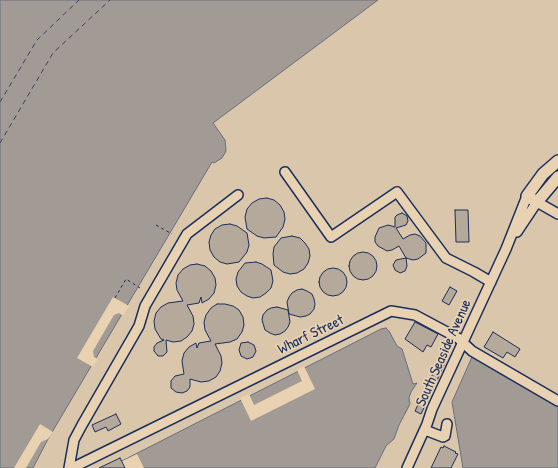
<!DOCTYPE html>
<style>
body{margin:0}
canvas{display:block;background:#e8d2b1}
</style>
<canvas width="558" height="468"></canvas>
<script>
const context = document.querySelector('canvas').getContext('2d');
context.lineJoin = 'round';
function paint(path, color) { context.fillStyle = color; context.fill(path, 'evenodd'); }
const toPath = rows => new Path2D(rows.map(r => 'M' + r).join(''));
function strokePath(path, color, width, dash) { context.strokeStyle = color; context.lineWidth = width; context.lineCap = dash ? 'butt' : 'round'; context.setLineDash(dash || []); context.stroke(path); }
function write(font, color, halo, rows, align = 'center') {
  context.font = font + ' "Patrick Hand",sans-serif'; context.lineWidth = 3.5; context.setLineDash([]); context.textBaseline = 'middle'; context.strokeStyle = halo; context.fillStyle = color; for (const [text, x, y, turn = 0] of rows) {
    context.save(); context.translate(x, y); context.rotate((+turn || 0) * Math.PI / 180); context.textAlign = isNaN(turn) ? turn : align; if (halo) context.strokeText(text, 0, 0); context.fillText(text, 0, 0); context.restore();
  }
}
const built = toPath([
 [0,0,558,0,558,468,0,468]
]);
const water = toPath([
 [0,0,378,0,213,123,225,140,226,151,222,158,214,163,212,162,48,439,33,468,0,468,0,0],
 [386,328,389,331,397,346,402,349,413,384,417,383,411,392,409,398,410,404,399,425,394,439,386,446,375,468,108,468,381,329,386,328],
 [472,357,558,407,558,468,463,468,452,402,472,357]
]);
const pier = toPath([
 [113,297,129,306,123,316,119,313,114,315,93,351,94,357,98,359,93,367,77,358],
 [304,366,315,389,251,421,240,398,249,394,254,405,302,381,297,370],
 [40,424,53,432,48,439,41,442,26,468,14,468],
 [137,454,144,468,108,468]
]);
const ferry = toPath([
 [0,102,37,40,79,0],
 [0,143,53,53,110,0]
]);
const building = toPath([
 [267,198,274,200,280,205,284,212,285,219,283,227,276,237,264,238,257,236,247,229,245,217,247,209,252,203,259,199,267,198],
 [455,210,468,210,469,242,456,242,455,210],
 [402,213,407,216,408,221,406,225,396,228,403,239,410,235,415,234,420,236,426,243,426,253,418,259,413,260,406,258,399,246,392,250,387,251,378,246,375,242,375,237,379,228,388,225,395,227,395,217,397,215,402,213],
 [230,224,237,226,247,233,249,245,247,252,239,262,227,264,220,262,214,257,210,250,209,242,211,235,215,229,222,225,230,224],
 [292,236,300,238,305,243,309,249,310,256,308,263,304,269,297,273,290,274,283,272,274,265,273,254,274,247,281,238,292,236],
 '349 266a14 14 0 1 1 28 0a14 14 0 1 1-28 0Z',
 [406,258,407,266,405,271,400,273,395,270,393,265,396,260,406,258],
 [256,262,262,264,271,270,273,281,271,288,266,293,260,297,253,298,247,296,241,292,237,286,236,279,238,272,245,263,256,262],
 [197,264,205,266,211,271,215,278,216,285,214,293,209,299,202,303,201,297,199,303,187,305,193,316,194,324,192,331,187,337,181,341,173,342,166,340,167,352,163,356,158,356,154,351,154,347,157,343,164,340,161,339,155,329,154,321,156,313,161,307,168,303,183,301,177,290,176,283,178,275,183,269,190,265,197,264],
 '319 282a14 14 0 1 1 28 0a14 14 0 1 1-28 0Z',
 [450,287,457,291,449,305,442,301,450,287],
 [302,289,307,291,312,294,314,299,315,304,314,309,310,314,306,316,300,317,289,314,287,302,289,297,292,293,297,290,302,289],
 [217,304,225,304,233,306,239,310,243,317,244,325,242,332,237,339,230,342,215,344,221,356,222,363,220,371,216,377,209,381,201,382,190,379,190,387,187,391,182,393,176,392,171,388,171,381,175,376,184,374,182,361,184,353,189,347,196,343,197,348,199,343,211,341,205,330,204,322,206,315,211,308,217,304],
 [277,307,288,310,290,322,288,327,285,331,280,334,275,335,270,333,265,330,262,320,263,315,267,310,271,308,277,307],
 [415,322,438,334,431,347,427,345,423,352,405,339,415,322],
 [493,332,520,349,515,357,507,352,503,358,484,347,493,332],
 [248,342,254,345,256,351,253,357,247,359,241,356,239,350,241,343,248,342],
 [441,357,446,359,446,361,421,414,415,411,441,357],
 [116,414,121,424,108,431,106,427,95,432,92,425,116,414],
 [444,446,456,452,455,453,458,454,451,468,431,468,441,447,443,448,444,446],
 [120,458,125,468,99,468,120,458]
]);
const path = toPath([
 [156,225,172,234],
 [115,298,126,279,140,288]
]);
const minor = toPath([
 [285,172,331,237,397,192,446,258,474,272,491,282],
 [517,232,537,202,558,214],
 [425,430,443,437,445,436,447,424],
 [69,468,74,440,82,425,139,326,145,306,187,234,238,195],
 [72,468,391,311,415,315,458,338,472,351,558,401],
 [407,468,427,424,432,409,506,249,527,196]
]);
const major = toPath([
 [558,161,543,174,527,196,537,202,558,177]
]);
const streetNames = [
 ["Wharf Street",311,335,-26],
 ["South Seaside Avenue",444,353,-66]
];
paint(built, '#d9c6ab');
paint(water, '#a19a95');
strokePath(water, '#6b6f7f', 1);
paint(pier, '#e8d2b1');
strokePath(ferry, '#364469', 1, [5, 4]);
paint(building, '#b5a99c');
strokePath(building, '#1b2f5e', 1);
strokePath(minor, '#1b2f5e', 12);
strokePath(major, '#1b2f5e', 14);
strokePath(path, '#1b2f5e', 1, [3, 3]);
strokePath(minor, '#e8d2b1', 9);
strokePath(major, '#e8d2b1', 11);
write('15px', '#1b2f5e', '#e8d2b1', streetNames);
</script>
